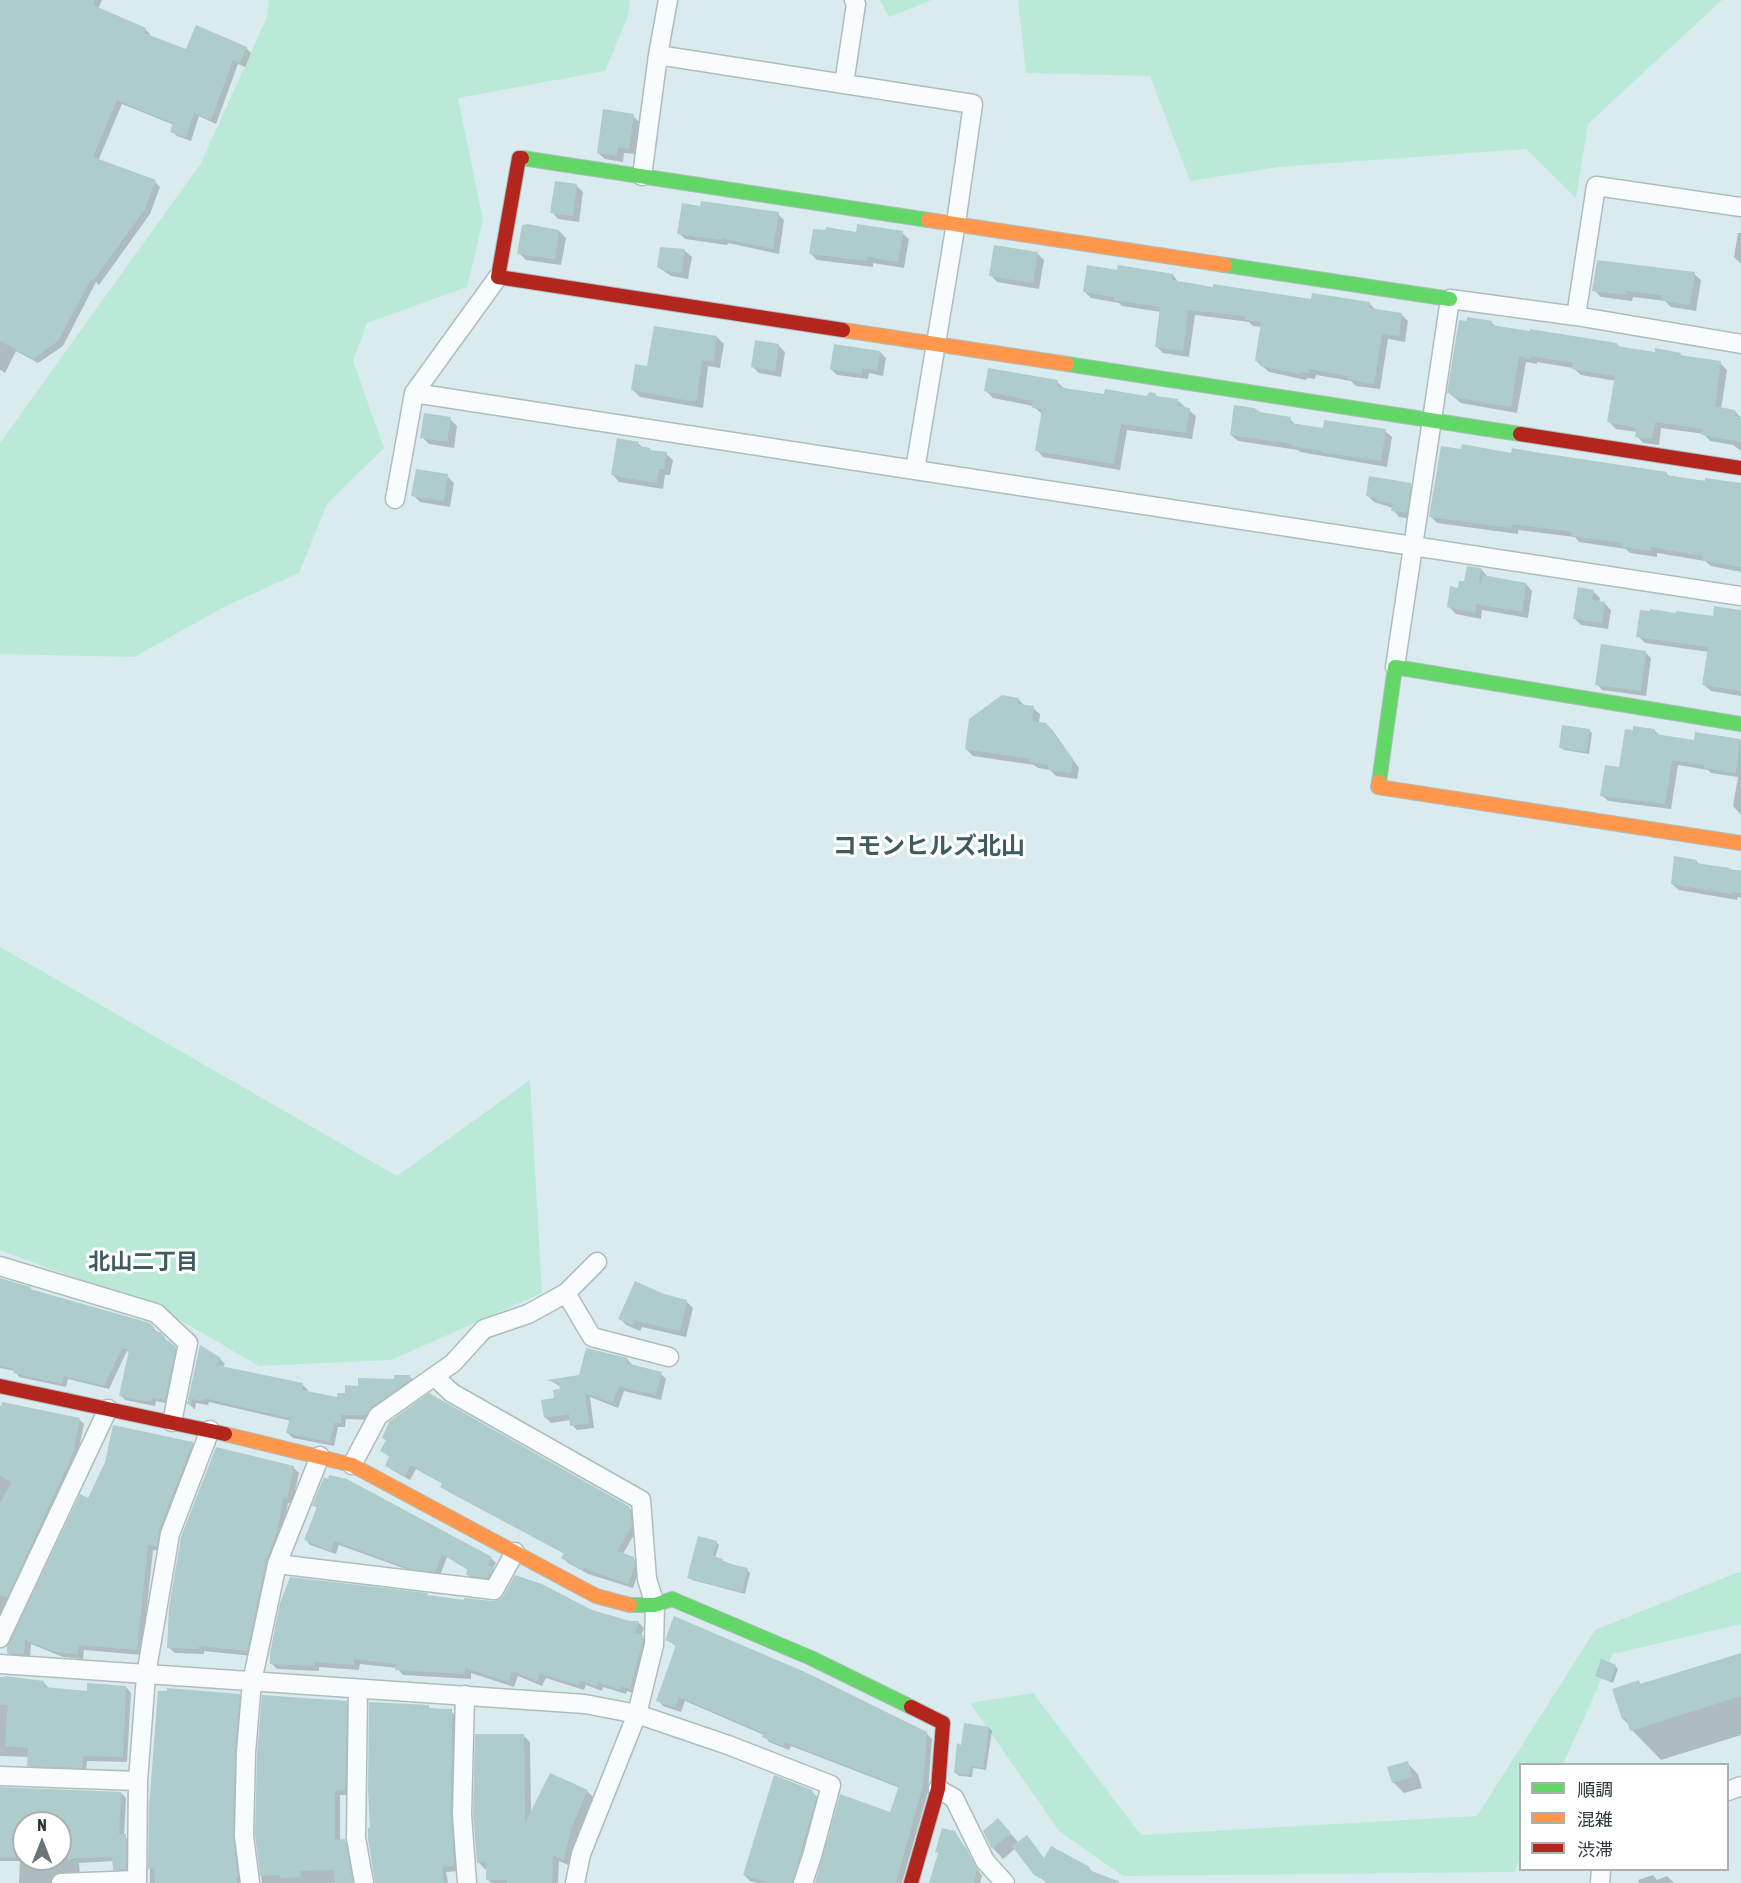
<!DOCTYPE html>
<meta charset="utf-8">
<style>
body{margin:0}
#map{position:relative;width:1741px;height:1883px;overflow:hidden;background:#daebef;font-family:"Asap Condensed","Noto Sans JP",sans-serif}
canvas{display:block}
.legend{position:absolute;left:1519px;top:1763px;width:210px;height:108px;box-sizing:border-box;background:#fff;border:2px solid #aaafb0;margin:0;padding:8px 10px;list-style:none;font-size:18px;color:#2b373a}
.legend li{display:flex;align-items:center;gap:12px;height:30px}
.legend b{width:30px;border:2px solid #aaafb0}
.north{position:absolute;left:12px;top:1811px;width:60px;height:60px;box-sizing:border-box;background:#fff;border:2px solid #aaafb0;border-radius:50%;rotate:0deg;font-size:16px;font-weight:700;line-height:24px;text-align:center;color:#2b373a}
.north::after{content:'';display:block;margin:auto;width:21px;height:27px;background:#687679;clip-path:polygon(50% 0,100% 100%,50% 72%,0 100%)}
</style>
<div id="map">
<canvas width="1741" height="1883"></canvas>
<ul class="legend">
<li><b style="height:8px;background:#63d668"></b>順調</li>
<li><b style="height:8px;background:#ff974d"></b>混雑</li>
<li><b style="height:8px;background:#b3261e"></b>渋滞</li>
</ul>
<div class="north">N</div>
</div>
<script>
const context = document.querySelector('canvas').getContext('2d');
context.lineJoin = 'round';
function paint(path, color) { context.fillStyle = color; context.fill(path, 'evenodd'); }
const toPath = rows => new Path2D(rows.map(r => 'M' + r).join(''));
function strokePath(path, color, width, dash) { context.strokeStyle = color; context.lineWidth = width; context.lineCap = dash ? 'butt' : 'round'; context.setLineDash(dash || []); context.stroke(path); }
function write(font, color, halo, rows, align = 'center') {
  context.font = font + ' "Asap Condensed","Noto Sans JP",sans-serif'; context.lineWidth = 6; context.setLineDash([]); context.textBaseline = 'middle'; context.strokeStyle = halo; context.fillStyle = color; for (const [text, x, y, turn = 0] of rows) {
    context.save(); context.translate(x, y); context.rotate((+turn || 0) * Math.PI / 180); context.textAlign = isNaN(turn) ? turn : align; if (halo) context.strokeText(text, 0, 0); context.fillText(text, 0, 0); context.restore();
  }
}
const green = toPath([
 [269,0,630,0,628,16,605,71,458,98,483,220,467,287,367,323,353,361,384,448,327,504,299,573,226,606,134,657,0,654,0,443,201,163,267,17],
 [880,0,932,0,889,17],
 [1018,0,1722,0,1588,124,1576,198,1526,149,1278,167,1190,181,1150,76,1026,73],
 [0,947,397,1176,530,1080,542,1293,391,1360,259,1366,166,1312,0,1250],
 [1741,1571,1741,1624,1613,1654,1563,1764,1520,1764,1520,1859,1514,1872,1123,1876,1059,1831,970,1703,1033,1693,1141,1835,1477,1816,1595,1630]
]);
const shadow = toPath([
 [0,0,102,0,98,9,145,29,150,34,149,36,187,51,246,48,251,53,245,67,238,64,216,124,199,116,191,141,177,136,172,131,174,125,122,104,98,161,155,182,160,187,150,214,99,285,96,282,63,346,38,363,16,351,5,373,0,370],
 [633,116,639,122,635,154,624,153,623,162,605,159,598,153],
 [576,185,583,192,579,222,558,219,552,212],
 [778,214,784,220,779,254,728,243,727,245,685,239,679,233],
 [559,231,566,238,561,265,526,260,519,253],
 [902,233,909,239,904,268,873,263,873,267,817,260,810,253,857,234],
 [1738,233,1741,233,1741,264,1734,257],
 [685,251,692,257,688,279,671,276,658,267],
 [1037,253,1044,260,1039,289,997,282,991,275],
 [1118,272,1173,275,1179,283,1312,300,1369,303,1376,310,1402,315,1408,321,1405,342,1388,339,1380,389,1356,386,1351,381,1316,375,1315,379,1307,378,1306,380,1269,372,1256,361,1262,327,1253,326,1249,322,1195,315,1189,357,1163,353,1156,346,1161,312,1122,306,1119,303,1091,298,1084,291],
 [1694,274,1701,280,1696,311,1671,307,1665,301,1633,297,1632,301,1601,297,1594,290],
 [1491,322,1496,327,1617,344,1621,348,1656,354,1680,354,1683,357,1720,363,1727,370,1721,409,1735,411,1741,418,1741,451,1733,445,1710,441,1704,434,1661,428,1659,445,1643,443,1637,436,1637,432,1616,429,1609,422,1616,381,1581,375,1573,368,1537,362,1537,364,1526,362,1517,413,1461,403,1449,393],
 [717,337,724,344,720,368,708,366,703,408,640,397,633,390,649,367],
 [778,345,785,352,781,377,759,373,753,367],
 [880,352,886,358,883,376,869,373,868,379,837,375,831,369],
 [1057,382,1065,389,1105,395,1178,401,1196,416,1192,439,1127,430,1120,470,1043,457,1037,450,1042,414,1033,406,993,398,986,391],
 [1260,414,1290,419,1297,426,1324,430,1385,431,1392,437,1387,467,1300,452,1298,450,1238,441,1231,435],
 [450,419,457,426,454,448,429,444,422,437],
 [638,443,643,448,650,449,652,452,666,454,673,460,670,475,665,475,663,489,619,482,613,475],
 [1513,455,1666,473,1670,477,1741,485,1741,572,1711,566,1705,561,1657,553,1657,557,1630,553,1626,549,1579,542,1575,537,1518,530,1518,534,1437,523,1430,516],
 [447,476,454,483,450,507,420,502,413,495],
 [1410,484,1417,490,1413,519,1399,517,1393,510,1393,508,1374,502,1368,496],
 [1481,569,1487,576,1526,584,1532,591,1528,618,1482,610,1481,619,1456,614,1449,607,1459,589],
 [1593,591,1600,598,1599,603,1604,603,1611,610,1608,629,1581,625,1574,618],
 [1741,612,1741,696,1711,691,1704,685,1709,652,1645,643,1638,636,1677,615,1714,618],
 [1646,653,1651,658,1646,696,1602,690,1597,684],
 [1018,699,1025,706,1033,708,1040,714,1039,723,1046,724,1053,731,1079,768,1077,779,1056,776,1050,770,1038,768,1034,765,973,756,966,749],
 [1589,730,1592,733,1589,754,1564,750,1561,747],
 [1655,731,1660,736,1695,741,1741,740,1741,815,1733,806,1738,777,1711,773,1708,770,1678,765,1671,809,1608,801,1602,795,1621,769],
 [1696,861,1700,865,1741,871,1741,898,1738,897,1737,900,1679,890,1672,884],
 [0,1279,30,1288,33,1292,149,1324,180,1353,169,1404,156,1401,155,1406,125,1400,121,1395,130,1352,127,1351,109,1389,68,1379,66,1387,19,1377,15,1371,0,1368],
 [663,1295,686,1301,693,1308,686,1337,642,1327,640,1331,626,1325,620,1318],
 [201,1347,220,1359,225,1364,222,1368,303,1385,308,1390,307,1392,338,1399,359,1387,395,1381,409,1376,414,1381,371,1420,346,1419,345,1427,338,1427,334,1446,293,1438,288,1433,291,1421,209,1402,208,1405,196,1403,195,1409,194,1409,189,1404],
 [627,1359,632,1365,661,1374,666,1379,661,1400,624,1391,618,1408,590,1397,594,1428,577,1430,572,1425,571,1420,551,1423,545,1417,561,1391,561,1387,551,1381,581,1377],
 [0,1406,80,1420,84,1424,78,1453,15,1589,0,1616],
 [114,1427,193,1443,198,1449,162,1551,153,1550,142,1655,84,1650,83,1659,63,1657,31,1644,30,1659,14,1658,8,1653,89,1500,106,1463],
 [384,1438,629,1508,635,1513,636,1531,623,1554,633,1558,638,1563,639,1570,633,1588,588,1574,568,1563,563,1558,565,1554,447,1491,442,1486,443,1484,416,1469,410,1480,392,1470,387,1465,390,1457,382,1451,387,1441],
 [293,1467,299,1473,292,1504,288,1503,282,1540,253,1656,204,1651,204,1654,175,1653,169,1648],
 [314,1505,491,1558,496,1563,493,1568,498,1573,493,1582,473,1580,468,1575,468,1570,447,1557,440,1576,417,1573,339,1545,336,1554,310,1545,306,1540,318,1509],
 [716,1542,719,1545,715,1558,747,1570,750,1573,745,1594,692,1580,689,1577],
 [427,1595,429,1597,591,1612,630,1622,638,1622,644,1628,641,1636,648,1642,636,1694,627,1691,626,1694,603,1687,602,1691,586,1685,584,1690,546,1678,542,1686,518,1676,514,1687,471,1673,471,1679,403,1675,397,1668,360,1664,359,1670,319,1667,319,1671,277,1669,271,1663],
 [667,1640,926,1733,932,1739,928,1792,902,1883,816,1883,890,1814,900,1788,791,1746,789,1750,769,1742,764,1735,685,1701,681,1712,663,1706,658,1700,677,1647],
 [1741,1654,1741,1735,1661,1760,1632,1730,1630,1726,1623,1719,1639,1682,1642,1685],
 [1615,1666,1618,1669,1613,1683,1596,1676],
 [0,1678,44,1683,50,1689,88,1692,126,1687,131,1693,127,1762,87,1761,86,1772,34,1770,29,1765,29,1757,0,1756],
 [239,1695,244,1701,243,1883,150,1883,150,1807],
 [345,1701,351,1707,350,1795,340,1795,340,1841,344,1841,350,1846,356,1883,262,1883,257,1835],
 [428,1706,431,1709,451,1711,456,1716,459,1871,446,1872,448,1883,376,1883,372,1829],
 [989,1728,992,1731,986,1770,973,1768,972,1777,959,1776,956,1773,962,1747],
 [523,1735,530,1742,531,1814,587,1791,594,1798,578,1835,570,1866,559,1861,558,1883,491,1883,488,1880,488,1869,485,1869,478,1862],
 [1407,1763,1418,1774,1422,1788,1404,1793,1393,1782],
 [0,1789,121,1793,126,1798,124,1836,131,1841,130,1874,120,1874,114,1869,114,1861,79,1863,80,1876,56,1883,19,1883,20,1861,0,1861],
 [24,1823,60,1823,60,1859,24,1859],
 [811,1791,817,1797,821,1805,798,1883,758,1883,750,1881,744,1875],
 [998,1820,1019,1843,1045,1860,1089,1868,1095,1874,1120,1883,1047,1883,1035,1874,1016,1848,1003,1859,993,1848,985,1831],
 [954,1832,959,1838,982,1876,980,1883,939,1883],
 [1653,1875,1657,1880,1667,1876,1674,1883,1639,1883,1638,1880]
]);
const building = toPath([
 [0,0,95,0,93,5,146,28,144,33,186,49,196,25,247,47,240,63,233,60,211,120,194,113,186,137,170,132,173,123,117,100,93,157,156,180,145,209,93,281,91,279,58,341,33,359,0,341],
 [603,109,634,114,629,149,618,147,617,156,597,153],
 [555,181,577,184,573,216,550,213],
 [701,201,779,212,773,249,722,238,722,240,677,234,682,203,700,206],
 [528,224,559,230,555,259,517,254,522,225],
 [857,224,903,231,898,262,867,257,867,261,809,254,813,229,825,230,826,227,856,232],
 [994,245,1038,252,1033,283,989,276],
 [660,247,685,249,682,273,662,270,663,268,657,267],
 [1597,260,1695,272,1690,305,1662,300,1663,295,1626,291,1626,295,1592,291],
 [1087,265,1117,270,1118,265,1173,274,1172,280,1213,287,1213,284,1311,299,1312,293,1370,302,1369,308,1402,313,1399,336,1382,333,1374,384,1347,379,1348,376,1309,369,1309,373,1300,372,1300,374,1260,366,1261,362,1255,361,1261,322,1245,320,1245,316,1188,310,1183,351,1155,347,1160,307,1114,300,1114,297,1083,292],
 [1467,317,1492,321,1491,325,1530,331,1530,329,1617,343,1617,346,1655,352,1655,348,1681,353,1680,355,1721,361,1715,406,1735,410,1734,416,1741,417,1741,442,1702,435,1703,429,1655,422,1652,439,1635,437,1636,428,1607,422,1615,376,1572,369,1573,363,1531,356,1531,359,1519,356,1511,407,1453,397,1453,394,1447,393,1459,320,1467,321],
 [654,326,717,336,714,362,702,360,696,402,631,390,635,364,647,366],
 [755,340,779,344,775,371,751,367],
 [834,344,880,351,877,371,863,368,862,374,830,369],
 [988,368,1058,380,1057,387,1104,394,1105,389,1146,396,1150,392,1155,393,1157,396,1178,399,1177,406,1190,408,1186,433,1121,424,1114,464,1035,451,1042,409,1032,408,1033,401,984,391],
 [1234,405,1254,408,1260,412,1291,417,1290,423,1323,428,1324,420,1386,429,1381,461,1321,452,1322,451,1292,446,1292,444,1230,435],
 [424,413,451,417,447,442,420,438],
 [617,438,639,442,638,446,650,448,650,450,667,452,664,469,659,469,656,483,611,475],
 [1462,444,1511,453,1512,448,1541,453,1667,472,1666,475,1705,481,1705,478,1741,483,1741,567,1703,560,1703,556,1651,547,1651,551,1622,547,1623,543,1571,536,1572,532,1512,524,1511,528,1429,517,1441,446,1461,449],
 [416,469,448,474,444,501,411,496],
 [1369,476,1411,483,1407,513,1391,511,1392,503,1377,501,1377,498,1366,496],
 [1467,566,1481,568,1479,583,1481,584,1483,575,1526,583,1522,612,1476,604,1475,613,1447,607,1450,586,1458,588,1459,581,1464,581],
 [1578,587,1594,590,1592,600,1605,602,1602,623,1573,619],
 [1714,606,1741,610,1741,691,1702,685,1708,647,1636,637,1640,610,1650,611,1650,609,1676,613,1676,611,1713,616],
 [1601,644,1646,651,1641,691,1595,685],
 [1002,695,1019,698,1018,704,1034,706,1032,721,1046,723,1073,759,1071,773,1048,770,1048,765,1029,762,1030,759,965,749,969,719],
 [1562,725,1590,729,1586,752,1559,748],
 [1633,726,1655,729,1655,734,1694,740,1695,732,1740,739,1736,773,1704,768,1704,765,1672,760,1665,804,1600,796,1605,765,1619,767,1625,729,1633,730],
 [1674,856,1697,860,1696,863,1730,868,1730,871,1741,872,1741,893,1732,892,1731,894,1671,884],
 [0,1278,31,1287,30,1289,150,1323,154,1327,153,1330,160,1332,165,1337,164,1340,169,1341,176,1347,165,1400,152,1397,151,1402,119,1396,129,1350,122,1348,104,1386,64,1376,62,1384,13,1373,14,1369,0,1365],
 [635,1281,664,1294,687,1300,680,1331,635,1321,633,1325,618,1319],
 [200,1345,221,1358,216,1365,303,1383,302,1390,337,1397,337,1393,345,1393,345,1385,358,1386,358,1378,394,1379,394,1375,410,1375,410,1380,372,1407,366,1415,341,1415,341,1423,334,1423,330,1442,286,1433,290,1418,204,1398,203,1401,192,1399,191,1405,187,1404],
 [586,1348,628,1358,626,1363,662,1372,656,1395,619,1386,612,1403,585,1393,589,1423,570,1426,569,1414,544,1418,541,1400,554,1398,553,1390,560,1389,559,1384,547,1380,579,1375],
 [429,1393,630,1507,632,1526,617,1551,634,1557,635,1565,628,1584,583,1568,582,1570,561,1558,564,1553,440,1487,442,1483,411,1465,405,1476,385,1466,389,1456,380,1451,386,1440,382,1438,389,1422],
 [2,1402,80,1418,74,1448,75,1449,7,1598,0,1595,0,1503,12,1482,0,1476,0,1411],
 [113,1425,193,1442,159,1530,157,1546,148,1545,137,1650,79,1645,78,1654,56,1652,25,1640,24,1654,7,1653,7,1646,80,1494,88,1498,105,1462],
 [216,1447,294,1466,287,1499,283,1498,277,1532,266,1561,247,1651,199,1646,199,1649,167,1648,169,1607,181,1537],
 [329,1475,347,1479,492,1557,487,1565,494,1567,488,1578,466,1575,467,1569,442,1554,435,1572,411,1569,334,1541,331,1551,304,1540,317,1507,312,1506,324,1477,328,1479],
 [698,1536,717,1541,713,1556,723,1559,722,1562,748,1568,742,1592,687,1578],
 [515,1575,542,1584,592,1610,630,1621,639,1621,635,1633,643,1635,643,1640,630,1689,621,1686,620,1690,598,1682,597,1686,580,1681,579,1685,540,1674,537,1681,512,1671,509,1682,465,1668,465,1674,395,1670,396,1664,354,1659,354,1665,314,1662,314,1666,270,1664,270,1653,280,1603,290,1577,428,1593,427,1595,464,1600,464,1598,493,1601,498,1600,503,1596],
 [674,1616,805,1672,927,1732,923,1785,896,1883,815,1883,840,1794,890,1812,899,1786,785,1742,783,1746,762,1737,764,1733,679,1697,675,1708,656,1701,676,1645,665,1640],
 [1741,1653,1741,1696,1630,1731,1626,1718,1622,1719,1612,1689,1639,1680,1640,1684],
 [1601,1659,1616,1665,1610,1681,1595,1676],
 [5,1676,44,1681,44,1687,87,1691,87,1683,126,1686,123,1757,83,1756,82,1768,27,1766,28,1748,5,1746,8,1705,0,1704,0,1677,5,1677],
 [167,1688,240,1694,235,1752,233,1836,238,1878,236,1878,237,1883,155,1883,154,1868,148,1869,149,1807,158,1691,167,1691],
 [262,1695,347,1701,345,1790,335,1791,335,1840,345,1839,353,1883,335,1883,334,1870,300,1871,301,1877,280,1878,279,1875,260,1876,255,1835,257,1753],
 [369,1702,429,1705,429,1708,452,1709,451,1815,454,1866,442,1867,444,1883,375,1883,368,1839,368,1828,370,1828,368,1789],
 [964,1723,989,1727,983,1768,971,1766,969,1775,954,1773,957,1743,961,1745],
 [475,1734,524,1734,525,1823,550,1773,588,1790,571,1828,564,1860,553,1855,552,1883,507,1883,507,1880,486,1880,486,1862,477,1863,473,1815],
 [1408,1761,1412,1777,1392,1783,1387,1767],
 [774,1775,812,1790,816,1799,792,1883,768,1883,743,1875],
 [0,1787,121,1792,119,1834,126,1834,126,1869,113,1870,112,1857,60,1859,60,1818,24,1818,24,1856,0,1857],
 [998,1818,1011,1833,992,1849,983,1831],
 [942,1828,955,1831,964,1847,965,1846,977,1869,974,1883,929,1883,938,1853,935,1852],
 [1027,1835,1044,1858,1051,1846,1090,1867,1089,1870,1118,1881,1118,1883,1049,1883,1034,1875,1012,1846]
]);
const street = toPath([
 [658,55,668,0],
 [844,84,856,4,854,0],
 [498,277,414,393,915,470,956,223,973,104,658,55,642,176],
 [1576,316,1596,186,1741,207],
 [915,470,1741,596],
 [395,499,414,393],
 [1395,667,1450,299,1576,316,1741,344],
 [0,1266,156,1313,188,1343,172,1422],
 [566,1293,592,1337,669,1357],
 [435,1377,452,1393,641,1500,647,1579,655,1605,654,1645,637,1714,581,1854,575,1883],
 [352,1465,378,1416,453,1363,484,1329,528,1314,566,1293,597,1262],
 [277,1564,494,1590,515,1552],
 [0,1638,108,1409],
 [0,1664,585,1704,637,1714,728,1745,831,1785,812,1856,803,1883],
 [358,1689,356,1838,364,1883],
 [465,1695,462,1815,467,1883],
 [0,1776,138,1781],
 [938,1789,954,1798,985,1861,1005,1883],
 [1728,1791,1741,1786],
 [61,1883,137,1880],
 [137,1883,138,1781,146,1675,170,1534,210,1430],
 [250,1883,244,1836,246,1752,252,1682,277,1564,320,1456],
 [1600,1883,1601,1870]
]);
const fast = toPath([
 [522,158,928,220],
 [1225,265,1450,299],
 [1067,364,1520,434],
 [1379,782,1395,667,1741,724],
 [630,1605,655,1605,672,1599,811,1658,911,1707]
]);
const slow = toPath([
 [928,220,1225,265],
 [843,330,1067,364],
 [1379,782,1378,787,1741,843],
 [225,1434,352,1465,596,1596,630,1605]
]);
const jam = toPath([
 [522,158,519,158,498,277,843,330],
 [1520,434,1741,468],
 [0,1386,225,1434],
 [911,1707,943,1723,938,1789,911,1883]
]);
const neighbourhoodNames = [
 ["北山二丁目",143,1262]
];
const quarterNames = [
 ["コモンヒルズ北山",929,846]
];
paint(green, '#bae9d8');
paint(shadow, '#0003');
paint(building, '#afcccc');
strokePath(street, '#afbcbf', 21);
strokePath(fast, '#afbcbf', 16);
strokePath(slow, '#afbcbf', 16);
strokePath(jam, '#afbcbf', 16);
strokePath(street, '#f9fcfd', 18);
strokePath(fast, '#63d668', 14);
strokePath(slow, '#ff974d', 14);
strokePath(jam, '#b3261e', 14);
write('bold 22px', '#3f5a60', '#fff', neighbourhoodNames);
write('bold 24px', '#3f5a60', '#fff', quarterNames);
</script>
